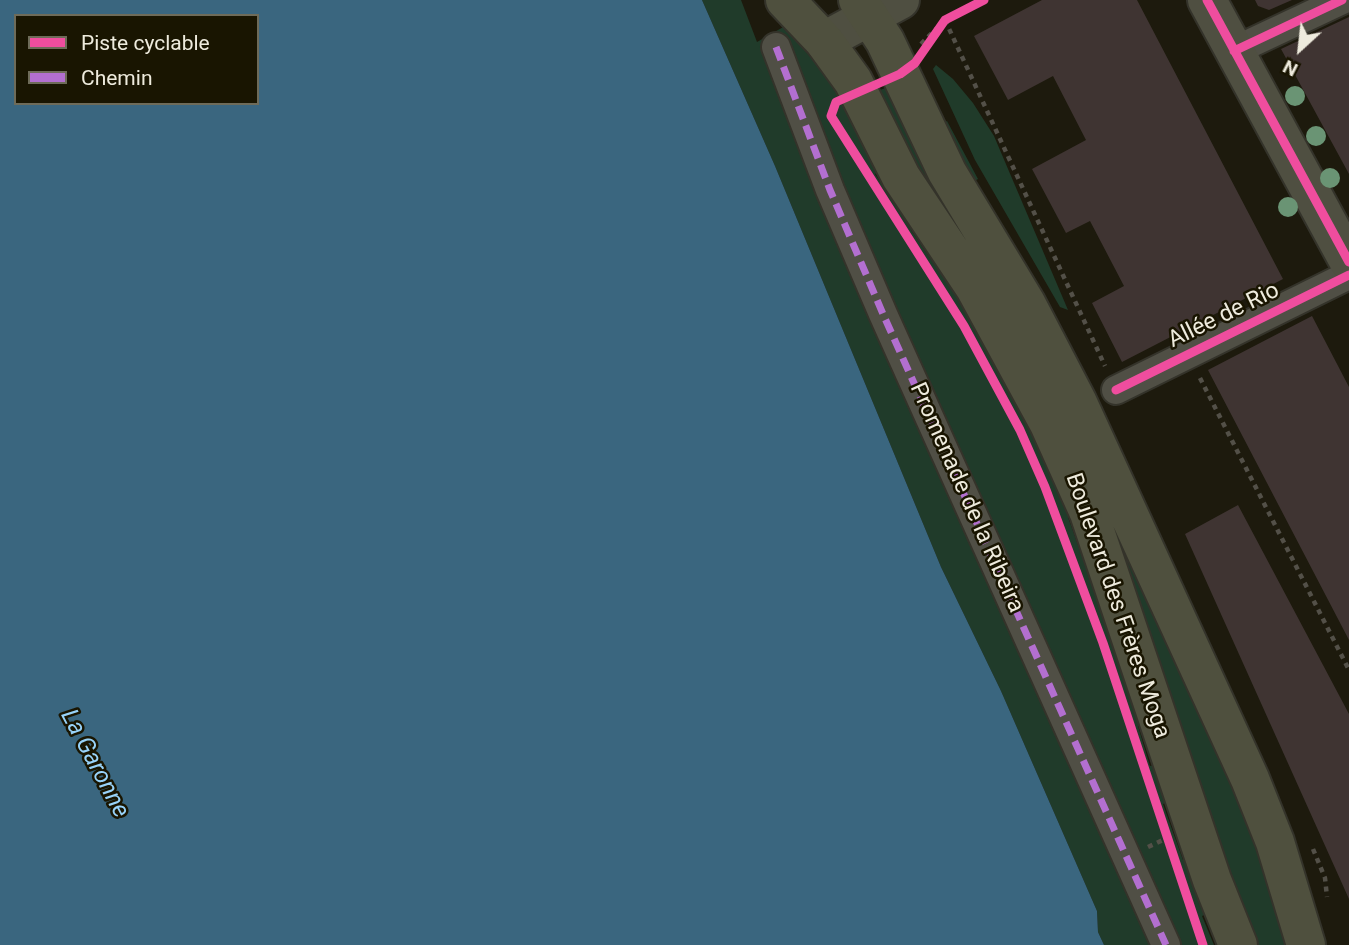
<!DOCTYPE html>
<meta charset="utf-8">
<style>
body{margin:0}
#map{position:relative;width:1349px;height:945px;overflow:hidden;background:#1d1a0d;font-family:Roboto,sans-serif}
canvas{display:block}
.legend{position:absolute;left:14px;top:14px;width:245px;height:91px;box-sizing:border-box;background:#191501;border:2px solid #6e6b59;margin:0;padding:9px 12px;list-style:none;font-size:21px;color:#eeebdd}
.legend li{display:flex;align-items:center;gap:14px;height:35px}
.legend b{width:35px;border:2px solid #6e6b59}
.north{position:absolute;left:1265px;top:14px;width:70px;height:70px;-webkit-text-stroke:5px #191501;paint-order:stroke;rotate:207deg;font-size:19px;font-weight:700;line-height:28px;text-align:center;color:#eeebdd}
.north::after{content:'';display:block;margin:auto;width:24px;height:32px;background:#eeebdd;clip-path:polygon(50% 0,100% 100%,50% 72%,0 100%)}
</style>
<div id="map">
<canvas width="1349" height="945"></canvas>
<ul class="legend">
<li><b style="height:9px;background:#ef4d9e"></b>Piste cyclable</li>
<li><b style="height:9px;background:#b36fd0"></b>Chemin</li>
</ul>
<div class="north">N</div>
</div>
<script>
const context = document.querySelector('canvas').getContext('2d');
context.lineJoin = 'round';
function paint(path, color) { context.fillStyle = color; context.fill(path, 'evenodd'); }
const toPath = rows => new Path2D(rows.map(r => 'M' + r).join(''));
function strokePath(path, color, width, dash) { context.strokeStyle = color; context.lineWidth = width; context.lineCap = dash ? 'butt' : 'round'; context.setLineDash(dash || []); context.stroke(path); }
function write(font, color, halo, rows, align = 'center') {
  context.font = font + ' Roboto,sans-serif'; context.lineWidth = 5; context.setLineDash([]); context.textBaseline = 'middle'; context.strokeStyle = halo; context.fillStyle = color; for (const [text, x, y, turn = 0] of rows) {
    context.save(); context.translate(x, y); context.rotate((+turn || 0) * Math.PI / 180); context.textAlign = isNaN(turn) ? turn : align; if (halo) context.strokeText(text, 0, 0); context.fillText(text, 0, 0); context.restore();
  }
}
const green = toPath([
 [702,0,741,0,757,42,785,26,808,43,884,168,875,174,888,194,897,189,919,224,911,230,935,265,943,260,967,315,1078,513,1068,517,1083,559,1093,555,1105,620,1118,662,1128,659,1148,722,1138,726,1150,766,1161,763,1174,800,1163,804,1183,860,1194,857,1213,911,1202,916,1214,945,1104,945,1098,932,1097,911,1001,691,941,567,775,166],
 [936,65,953,79,973,103,994,136,1068,310,1060,307,975,160,933,69],
 [894,85,1002,291,1243,793,1294,945,1254,945,1201,804,927,191,874,92],
 [947,121,978,179,969,184,938,126]
]);
const water = toPath([
 [0,0,702,0,775,166,941,567,1001,691,1097,911,1098,932,1104,945,0,945],
 [16,16,257,16,257,103,16,103]
]);
const building = toPath([
 [1042,0,1137,0,1283,279,1122,362,1092,303,1124,286,1090,221,1066,233,1032,169,1086,140,1053,76,1008,100,974,36],
 [1255,0,1292,0,1269,10,1258,6],
 [1349,17,1349,174,1281,49],
 [1312,316,1349,387,1349,640,1208,370],
 [1238,505,1349,714,1349,899,1185,534]
]);
const path = toPath([
 [945,20,1105,366],
 [921,44,937,28],
 [924,51,945,20,984,0],
 [1200,378,1349,670],
 [1148,847,1165,839],
 [1313,849,1325,878,1327,897]
]);
const street = toPath([
 [776,47,830,190,883,314,1166,945],
 [1234,51,1342,0],
 [1116,390,1349,275]
]);
const secondary = toPath([
 [1207,0,1349,262],
 [824,41,900,0]
]);
const primary = toPath([
 [785,0,824,41,853,81,901,177,975,288,1049,424,1089,513,1212,880,1238,945],
 [858,0,885,41,947,172,1026,303,1077,401,1250,779,1275,842,1306,945]
]);
const quiet = toPath([
 [776,47,830,190,883,314,1166,945]
]);
const cycleway = toPath([
 [984,0,945,20,915,63,900,74,836,102,831,116,964,326,1020,430,1045,487,1103,643,1203,945],
 [1207,0,1349,262],
 [1234,51,1342,0],
 [1116,390,1349,275]
]);
const trees = [
 [1295,96],
 [1316,136],
 [1330,178],
 [1288,207]
];
const streetNames = [
 ["Allée de Rio",1224,316,-26],
 ["Promenade de la Ribeira",966,498,66],
 ["Boulevard des Frères Moga",1117,606,71]
];
const waterNames = [
 ["La Garonne",94,764,62]
];
paint(green, '#203b2a');
paint(water, '#3a667f');
paint(building, '#3f3432');
strokePath(street, '#34332a', 32);
strokePath(secondary, '#34332a', 42);
strokePath(primary, '#34332a', 42);
strokePath(path, '#535048', 4.5, [5, 5]);
strokePath(street, '#504f45', 28);
strokePath(secondary, '#4f4f41', 38);
strokePath(primary, '#4f503e', 38);
strokePath(quiet, '#b36fd0', 7, [14, 7]);
strokePath(cycleway, '#ef4d9e', 9);
context.fillStyle = '#6a9474';
for (const [x, y] of trees) { context.beginPath(); context.arc(x, y, 10, 0, 2 * Math.PI); context.fill(); }
write('23px', '#eeebdd', '#191501', streetNames);
write('italic 24px', '#98d3f9', '#191501', waterNames);
</script>
